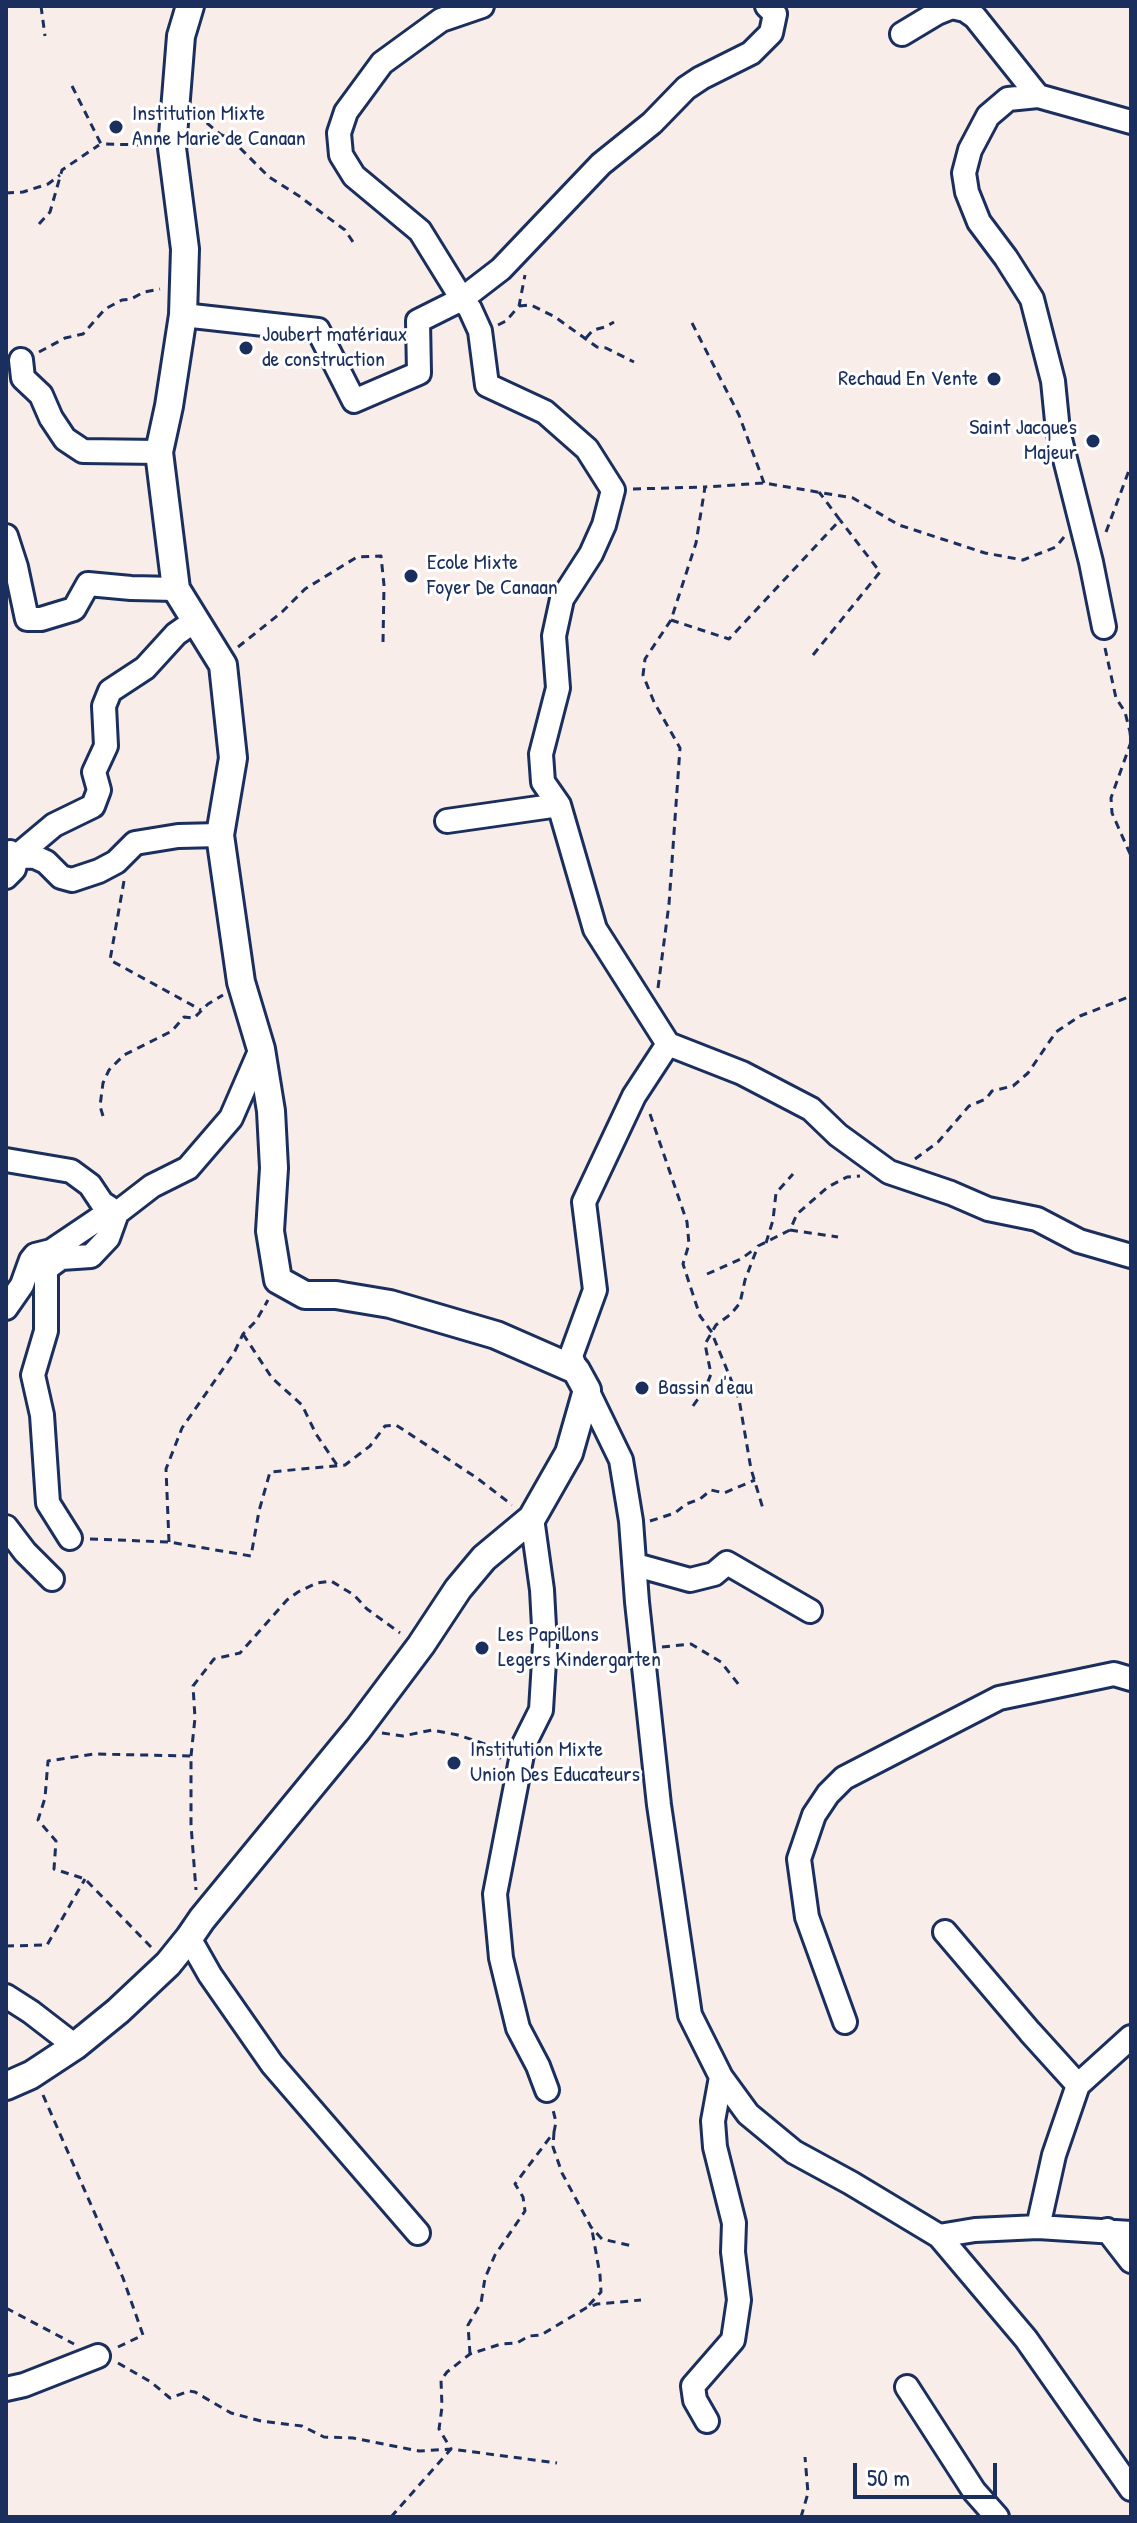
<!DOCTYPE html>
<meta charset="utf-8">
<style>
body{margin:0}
#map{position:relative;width:1137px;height:2523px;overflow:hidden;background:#f8ede9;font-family:"Patrick Hand",sans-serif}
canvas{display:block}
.frame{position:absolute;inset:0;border:8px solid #1b2f5e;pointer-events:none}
.scale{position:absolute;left:853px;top:2463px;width:144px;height:36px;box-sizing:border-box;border:4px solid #1b2f5e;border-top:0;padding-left:10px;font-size:24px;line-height:28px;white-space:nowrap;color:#1b2f5e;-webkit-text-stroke:6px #fff;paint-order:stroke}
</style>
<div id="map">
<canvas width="1137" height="2523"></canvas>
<div class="frame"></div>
<div class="scale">50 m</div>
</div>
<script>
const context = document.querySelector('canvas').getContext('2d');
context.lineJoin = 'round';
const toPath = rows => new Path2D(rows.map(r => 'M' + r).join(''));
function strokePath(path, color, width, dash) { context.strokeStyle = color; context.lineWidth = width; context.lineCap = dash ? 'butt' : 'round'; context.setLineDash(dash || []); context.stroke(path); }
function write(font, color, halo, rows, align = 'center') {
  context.font = font + ' "Patrick Hand",sans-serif'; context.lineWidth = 6; context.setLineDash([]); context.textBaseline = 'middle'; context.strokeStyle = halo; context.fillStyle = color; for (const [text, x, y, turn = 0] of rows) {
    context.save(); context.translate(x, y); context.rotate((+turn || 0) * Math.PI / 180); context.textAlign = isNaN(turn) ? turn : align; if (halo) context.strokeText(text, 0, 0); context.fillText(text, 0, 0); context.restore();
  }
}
const path = toPath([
 [41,6,45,36],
 [72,86,101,144,148,145],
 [196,114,220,134,232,140,269,177,299,196,345,230,353,242],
 [6,193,23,192,48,184,60,175],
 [39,224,50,212,62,170,99,145],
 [519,306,531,305,555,317,597,347,606,348,634,362],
 [692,323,739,415,764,483],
 [498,325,506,321,519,306,525,275],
 [586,338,593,330,605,327,614,322],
 [39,352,65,338,83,334,105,309,122,300,131,299,144,292,160,289],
 [633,489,705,487],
 [1106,532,1131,465],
 [671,620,729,639,840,520,819,492],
 [238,647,282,612,305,589,357,557,381,556,384,585,383,643],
 [1105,648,1116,698,1125,712,1130,732,1131,742,1111,798,1112,813,1131,856],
 [813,655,880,572,840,520],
 [124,881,110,960,201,1010],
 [658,988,669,904,680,748,654,702,643,675,645,659,671,620,696,543,705,487,764,483,853,498,899,525,985,553,1023,560,1056,547,1064,537],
 [650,1114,687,1222,689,1244,683,1264,700,1316,711,1331,739,1399,751,1469,764,1512],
 [103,1116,100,1106,103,1083,109,1070,124,1055,172,1031,184,1017,194,1018,208,1004,223,995],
 [915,1159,938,1142,969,1106,986,1099,992,1091,1013,1086,1028,1073,1056,1032,1080,1016,1131,996],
 [790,1230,838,1237],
 [766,1243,773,1220,776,1193,793,1174],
 [707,1274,741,1259,756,1248],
 [243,1334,272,1378,302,1405,316,1434,337,1465],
 [693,1406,705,1389,711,1374,705,1344,716,1325,731,1314,740,1303,745,1280,758,1246,790,1230,797,1214,828,1187,847,1177,860,1176],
 [650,1521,675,1513,686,1504,700,1499,711,1490,724,1493,755,1480],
 [90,1539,169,1542,251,1556,259,1511,270,1472,345,1465,370,1446,385,1426,396,1425,477,1478,512,1505],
 [169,1542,166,1469,182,1428,234,1353,243,1334,256,1321,268,1300],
 [662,1647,691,1644,721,1662,739,1685],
 [382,1733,403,1736,432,1730,458,1735,494,1747,501,1759],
 [191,1756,195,1718,193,1686,214,1659,240,1653,287,1600,298,1592,317,1583,331,1581,354,1595,367,1609,400,1633],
 [6,1946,47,1945,85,1879],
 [151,1947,85,1879,54,1869,56,1841,38,1820,45,1798,48,1761,94,1754,191,1756,191,1825,196,1890],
 [43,2095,123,2278,143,2335,118,2347],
 [554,2132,553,2147,562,2173,591,2227,602,2239,632,2246],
 [589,2305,601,2292,600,2275,592,2230],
 [6,2308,74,2344],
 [470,2354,468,2325,481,2303,485,2278,495,2255,525,2211,523,2197,515,2184,554,2132,556,2122,553,2110],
 [118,2363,151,2382,170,2398,189,2391,195,2392,231,2413,261,2421,302,2426,324,2437,353,2438,419,2451,451,2449,439,2429,442,2407,441,2380,447,2372,470,2354,501,2344,517,2343,529,2336,541,2335,586,2308,597,2304,641,2300],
 [391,2517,451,2449,557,2463],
 [801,2517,808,2493,805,2457]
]);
const minor = toPath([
 [482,6,441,20,382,63,346,112,339,133,341,155,354,176,420,231,462,299,501,269,601,164,652,123,686,88,701,78,751,53,771,33,775,14,767,6],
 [902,34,937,13,952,7,965,10,975,17,1038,96],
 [183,315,318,330,354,401,419,373,418,321,462,299,470,309,480,331,487,385,545,412,587,449,613,490,604,525,591,554,562,599,554,636,558,688,541,754,543,782,559,805,595,929,668,1044,634,1096,584,1202,595,1290,571,1356,576,1370],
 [21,360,23,378,41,395,51,418,65,439,83,451,159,452],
 [6,536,16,567,27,619,41,619,74,609,88,584,131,588,176,589],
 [1104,627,1091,562,1058,431,1053,381,1032,299,1006,258,979,222,967,192,964,173,970,150,988,116,1008,99,1038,96,1131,122],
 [447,821,559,805],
 [10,852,17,856,35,857,46,862,61,877,72,880,99,871,116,862,135,843,178,836,220,835],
 [6,877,14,869,17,856,54,825,93,806,99,790,94,772,106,746,104,706,110,691,145,668,176,634,196,620],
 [668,1044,742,1073,811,1109,838,1135,889,1172,951,1193,988,1209,1037,1219,1079,1241,1131,1256],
 [6,1160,71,1171,90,1185,102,1203,117,1213],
 [6,1308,22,1285,31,1260,35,1255,51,1251,97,1220,117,1213],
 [587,1390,621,1460,631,1521,637,1602,659,1805,690,2015,721,2077,748,2114,794,2152,851,2183,939,2236,1026,2339,1131,2489],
 [532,1518,542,1590,545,1645,541,1710,524,1744,495,1894,501,1958,518,2028,538,2066,547,2090],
 [6,1527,25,1552,52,1579],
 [70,1538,48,1503,42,1415,33,1375,46,1331,46,1269,61,1258,91,1256,108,1238,117,1213,152,1186,188,1168,231,1118,261,1049],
 [636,1565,690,1580,714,1574,727,1563,810,1611],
 [945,1932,1030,2032,1078,2085,1054,2155,1038,2227],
 [189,1938,210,1975,272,2064,418,2233],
 [6,1996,31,2012,75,2046],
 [845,2022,807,1917,799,1859,814,1815,828,1794,844,1778,999,1698,1114,1674,1131,1679],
 [1078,2085,1131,2037],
 [1107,2230,1131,2261],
 [939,2236,975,2230,1038,2227,1131,2233],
 [907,2387,974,2491,997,2517],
 [6,2389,24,2385,98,2356],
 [707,2421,695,2400,693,2386,733,2340,739,2300,733,2252,734,2223,715,2147,713,2121,721,2077]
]);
const tertiary = toPath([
 [6,2086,31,2075,75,2046,118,2011,168,1964,189,1938,202,1919,358,1729,421,1645,458,1589,484,1558,532,1518,569,1453,587,1390,576,1370,496,1335,390,1304,336,1295,305,1295,278,1280,270,1231,274,1168,271,1111,261,1049,241,982,220,835,233,758,223,665,176,589,159,452,169,406,183,315,185,249,172,148,181,36,190,6]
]);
const markers = [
 [116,127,8,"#1b2f5e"],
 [246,348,8,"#1b2f5e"],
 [994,379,8,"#1b2f5e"],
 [1093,441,8,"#1b2f5e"],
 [411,576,8,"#1b2f5e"],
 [642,1388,8,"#1b2f5e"],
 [482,1648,8,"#1b2f5e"],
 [454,1763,8,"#1b2f5e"]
];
const poiNames = [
 ["Institution Mixte",132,114],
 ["Anne Marie de Canaan",132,139],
 ["Joubert matériaux",262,335],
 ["de construction",262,360],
 ["Rechaud En Vente",978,379,"right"],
 ["Saint Jacques",1077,428,"right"],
 ["Majeur",1077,453,"right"],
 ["Ecole Mixte",427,563],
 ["Foyer De Canaan",427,588],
 ["Bassin d'eau",658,1388],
 ["Les Papillons",498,1635],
 ["Legers Kindergarten",498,1660],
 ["Institution Mixte",470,1750],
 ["Union Des Educateurs",470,1775]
];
strokePath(minor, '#1b2f5e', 28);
strokePath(tertiary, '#1b2f5e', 32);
strokePath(path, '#1b2f5e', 3, [8, 6]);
strokePath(minor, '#fff', 22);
strokePath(tertiary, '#fff', 26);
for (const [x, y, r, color] of markers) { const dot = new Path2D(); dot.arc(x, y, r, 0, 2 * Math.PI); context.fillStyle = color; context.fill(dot); strokePath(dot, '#fff', 3); }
write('22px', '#1b2f5e', '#fff', poiNames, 'left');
</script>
